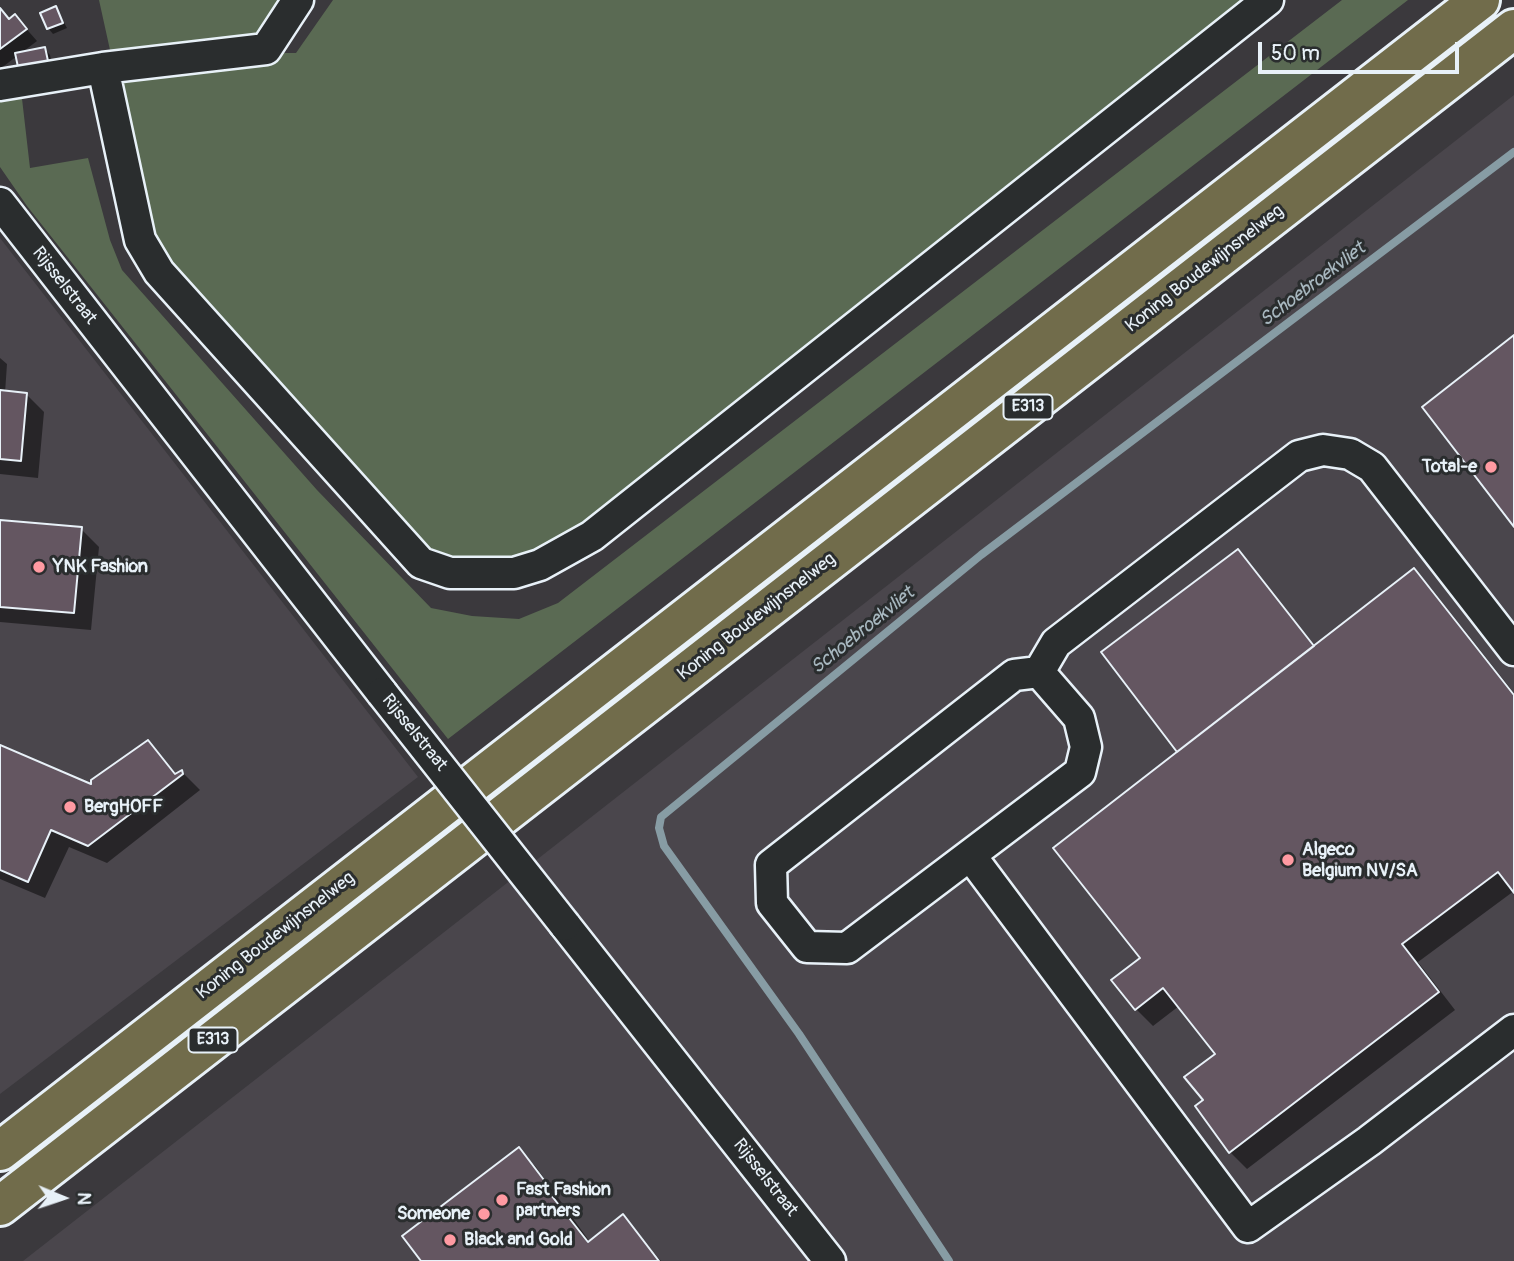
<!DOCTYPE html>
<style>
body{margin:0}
#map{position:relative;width:1514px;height:1261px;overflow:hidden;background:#3b393d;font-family:Pangolin,sans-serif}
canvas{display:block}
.north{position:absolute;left:28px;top:1163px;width:70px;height:70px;-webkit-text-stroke:5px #2a2d2e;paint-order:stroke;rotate:92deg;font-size:19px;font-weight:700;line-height:28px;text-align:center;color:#e8f1f8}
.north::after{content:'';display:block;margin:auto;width:24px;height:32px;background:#e8f1f8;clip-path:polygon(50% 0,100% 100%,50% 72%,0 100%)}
.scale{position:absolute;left:1258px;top:42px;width:201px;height:32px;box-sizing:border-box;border:4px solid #e8f1f8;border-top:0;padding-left:9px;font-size:21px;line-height:24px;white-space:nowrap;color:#e8f1f8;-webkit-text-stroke:5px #2a2d2e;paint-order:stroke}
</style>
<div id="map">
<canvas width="1514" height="1261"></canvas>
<div class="north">N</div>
<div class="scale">50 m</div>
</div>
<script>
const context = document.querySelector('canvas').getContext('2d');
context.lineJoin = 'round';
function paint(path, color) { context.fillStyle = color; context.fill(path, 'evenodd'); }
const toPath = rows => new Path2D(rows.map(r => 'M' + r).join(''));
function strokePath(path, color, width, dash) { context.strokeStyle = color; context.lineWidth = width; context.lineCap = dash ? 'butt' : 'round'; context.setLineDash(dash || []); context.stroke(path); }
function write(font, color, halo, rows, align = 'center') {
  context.font = font + ' Pangolin,sans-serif'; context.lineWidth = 6; context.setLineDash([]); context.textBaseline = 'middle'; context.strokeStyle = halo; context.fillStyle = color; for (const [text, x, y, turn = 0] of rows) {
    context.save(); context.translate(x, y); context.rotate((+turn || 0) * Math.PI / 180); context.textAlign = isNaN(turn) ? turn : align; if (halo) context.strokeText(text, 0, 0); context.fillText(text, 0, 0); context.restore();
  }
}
const built = toPath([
 [1514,95,1514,1261,23,1261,507,883],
 [0,238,418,777,0,1094]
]);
const green = toPath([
 [99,0,288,0,266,34,125,53,296,53,333,0,1243,0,847,312,600,516,553,548,494,564,433,557,156,259],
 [1342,0,1408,0,448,739,27,206,0,167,0,95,21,90,30,168,88,158,110,240,122,270,317,490,431,608,472,616,519,619,558,603]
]);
const shadow = toPath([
 [0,8,10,20,15,16,37,41,20,54,45,49,50,55,52,66,25,71,19,66,17,56,0,69],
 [56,8,67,28,53,34,48,28],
 [0,358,7,364,5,393,26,394,44,412,38,478,0,474],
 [0,522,81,529,99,547,91,630,0,622],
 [1238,552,1316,647,1414,570,1431,588,1514,693,1514,891,1418,962,1455,1010,1247,1169,1230,1152,1205,1100,1217,1054,1179,1006,1153,1026,1136,1009,1179,753],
 [148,742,177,775,182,772,200,790,107,863,69,847,45,898,0,879,0,746,95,786],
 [519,1149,536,1167,590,1242,623,1217,661,1261,423,1261]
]);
const stream = toPath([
 [949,1261,799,1034,664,846,659,828,661,817,981,555,1514,152]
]);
const building = toPath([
 [56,6,63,23,47,29,40,13,56,6],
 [0,8,9,19,15,14,27,29,0,49,0,8],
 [45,47,48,61,18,67,15,53,45,47],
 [1514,335,1514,527,1422,407,1514,335],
 [0,390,27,393,21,461,0,459,0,390],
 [0,520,82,527,74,613,0,607,0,520],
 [1238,549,1314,646,1177,752,1101,652,1238,549],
 [1414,568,1514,695,1514,893,1498,872,1402,944,1439,992,1229,1153,1195,1106,1203,1100,1184,1077,1215,1054,1163,988,1135,1010,1111,980,1140,958,1053,848,1414,568],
 [148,740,175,774,182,770,183,774,88,846,51,830,28,882,0,870,0,745,91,784,91,780,148,740],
 [519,1147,547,1184,544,1186,588,1242,623,1214,659,1261,421,1261,402,1236,519,1147]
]);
const minor = toPath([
 [103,68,140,240,159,272,421,563,450,573,514,573,540,565,592,536,1268,0],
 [0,85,103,68,266,49,298,0],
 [0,203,382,693],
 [1039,672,1079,718,1086,747,1080,772,847,948,807,947,772,903,771,865,1014,675,1039,672],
 [1039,672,1056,643,1299,456,1323,450,1350,454,1372,467,1514,650],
 [970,855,1248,1227,1369,1141,1514,1030],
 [565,925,830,1261]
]);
const highway = toPath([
 [0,1151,1480,0],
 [0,1206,1514,29]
]);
const minorBridge = toPath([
 [382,693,565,925]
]);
const markers = [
 [1491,467,7,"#ff9aa2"],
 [39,567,7,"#ff9aa2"],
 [70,807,7,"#ff9aa2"],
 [1288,860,7,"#ff9aa2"],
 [502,1200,7,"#ff9aa2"],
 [484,1214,7,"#ff9aa2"],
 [450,1240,7,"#ff9aa2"]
];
const shields = [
 [1028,407,49],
 [213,1040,49]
];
const shieldNames = [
 ["E313",1028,407],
 ["E313",213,1040]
];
const streetNames = [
 ["Koning Boudewijnsnelweg",1205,269,-38],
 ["Rijsselstraat",64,286,52],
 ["Koning Boudewijnsnelweg",757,617,-38],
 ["Rijsselstraat",414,733,51],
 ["Koning Boudewijnsnelweg",276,936,-38],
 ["Rijsselstraat",765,1178,52]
];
const poiNames = [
 ["Total-e",1477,467,"right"],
 ["YNK Fashion",53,567],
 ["BergHOFF",84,807],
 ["Algeco",1302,850],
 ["Belgium NV/SA",1302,871],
 ["Fast Fashion",516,1190],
 ["partners",516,1211],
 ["Someone",470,1214,"right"],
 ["Black and Gold",464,1240]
];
const waterNames = [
 ["Schoebroekvliet",1313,285,-37],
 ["Schoebroekvliet",863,631,-39]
];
paint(built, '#4a464c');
paint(green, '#5a6a53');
paint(shadow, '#0007');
strokePath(stream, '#879ca4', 8);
paint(building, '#645661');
strokePath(building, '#e8f1f8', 2);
strokePath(minor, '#e8f1f8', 35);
strokePath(highway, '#e8f1f8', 44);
strokePath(minor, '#2a2d2e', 30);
strokePath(highway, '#716c4b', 38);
strokePath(minorBridge, '#e8f1f8', 35, []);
strokePath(minorBridge, '#2a2d2e', 30);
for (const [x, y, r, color] of markers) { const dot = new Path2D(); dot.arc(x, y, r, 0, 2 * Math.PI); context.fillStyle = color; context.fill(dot); strokePath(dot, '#2a2d2e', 2.5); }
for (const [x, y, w] of shields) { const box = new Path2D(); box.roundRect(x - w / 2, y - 12.5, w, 25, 5); context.fillStyle = '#2a2d2e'; context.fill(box); strokePath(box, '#e8f1f8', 2); }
write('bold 16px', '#e8f1f8', null, shieldNames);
write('18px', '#e8f1f8', '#2a2d2e', streetNames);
write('bold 18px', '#e8f1f8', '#2a2d2e', poiNames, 'left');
write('italic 19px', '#a8b8c0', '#2a2d2e', waterNames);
</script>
